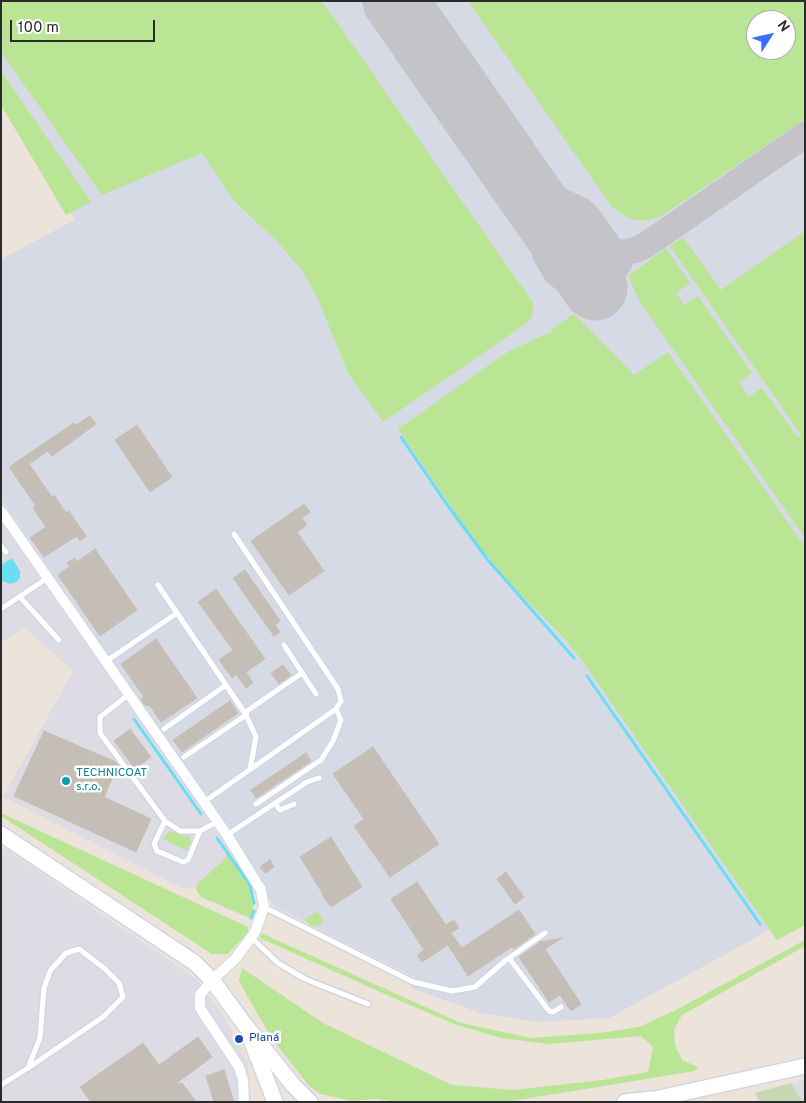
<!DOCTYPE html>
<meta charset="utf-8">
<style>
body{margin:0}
#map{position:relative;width:806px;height:1103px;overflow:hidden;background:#ece3db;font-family:Overpass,sans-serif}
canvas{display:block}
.frame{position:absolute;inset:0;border:2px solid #2a2a2a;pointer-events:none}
.north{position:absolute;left:746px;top:10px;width:50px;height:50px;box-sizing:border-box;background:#fff;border:1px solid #aaa;border-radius:50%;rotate:55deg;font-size:14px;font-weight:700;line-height:20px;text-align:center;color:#2a2a2a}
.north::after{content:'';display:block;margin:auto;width:18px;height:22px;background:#3570ff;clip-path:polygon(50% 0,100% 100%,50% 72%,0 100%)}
.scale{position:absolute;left:10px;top:20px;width:145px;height:22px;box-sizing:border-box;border:2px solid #2a2a2a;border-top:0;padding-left:6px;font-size:15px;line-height:18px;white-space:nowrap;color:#2a2a2a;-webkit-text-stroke:4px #fff;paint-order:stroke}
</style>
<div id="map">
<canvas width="806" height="1103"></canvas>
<div class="frame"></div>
<div class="north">N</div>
<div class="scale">100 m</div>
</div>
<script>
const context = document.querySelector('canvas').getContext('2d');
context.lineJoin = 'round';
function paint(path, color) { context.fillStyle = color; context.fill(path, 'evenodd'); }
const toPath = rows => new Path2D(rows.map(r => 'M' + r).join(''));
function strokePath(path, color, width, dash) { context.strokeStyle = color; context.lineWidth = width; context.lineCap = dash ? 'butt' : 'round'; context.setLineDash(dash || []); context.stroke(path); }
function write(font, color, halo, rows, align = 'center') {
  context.font = font + ' Overpass,sans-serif'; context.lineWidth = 5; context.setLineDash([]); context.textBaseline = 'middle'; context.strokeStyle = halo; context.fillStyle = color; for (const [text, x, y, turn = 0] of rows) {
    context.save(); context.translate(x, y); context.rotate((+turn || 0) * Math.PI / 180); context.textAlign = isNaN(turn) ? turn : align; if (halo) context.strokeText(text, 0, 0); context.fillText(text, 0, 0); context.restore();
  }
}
const industrial = toPath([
 [1,496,540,1022,481,1013,412,987,415,977,325,933,268,887,182,888,3,797,73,671,24,627,1,643],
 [1,846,197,979,224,1017,248,1063,251,1102,1,1102],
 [805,1080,805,1102,803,1102,791,1083]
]);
const airport = toPath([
 [1,1,805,1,805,904,755,938,609,1018,540,1022,481,1013,411,988,415,977,274,906,1,496,1,259,75,220,1,84],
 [756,20,786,20,786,50,756,50]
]);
const green = toPath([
 [1,1,322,1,533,303,532,317,524,325,383,422,348,373,318,299,304,273,276,240,235,202,202,153,102,195,1,52],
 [468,1,805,1,805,119,660,217,643,221,628,218,612,207],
 [756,20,786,20,786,50,756,50],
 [1,71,91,202,66,215,1,105],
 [805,231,805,538,640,302,628,276,666,248,690,283,676,293,684,305,698,296,752,373,739,382,748,397,762,388,798,438,801,435,670,246,683,237,721,290],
 [574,314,634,375,668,352,805,547,805,925,777,940,583,662,567,641,518,592,477,544,398,429,509,351,553,331,552,329],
 [1,813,248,927,248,932,228,954,212,954,1,816],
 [169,831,190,837,191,840,187,851,163,839],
 [228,853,252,889,254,901,252,919,201,897,197,891,196,885,225,859],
 [318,912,324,923,312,927,304,919],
 [261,933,461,1023,531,1038,600,1033,639,1027,678,1009,805,940,805,946,682,1015,674,1030,675,1045,682,1060,698,1067,695,1071,505,1102,398,1102,376,1099,352,1101,321,1094,310,1087,273,1040,254,1008,239,981,242,968,323,1023,452,1085,513,1090,603,1080,648,1072,653,1047,641,1036,549,1044,501,1038,454,1024,389,996,260,938]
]);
const cemetery = toPath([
 [791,1083,803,1102,760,1102,755,1093]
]);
const water = toPath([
 [12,558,20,571,20,578,16,582,10,584,1,580,1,565]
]);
const stream = toPath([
 [401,437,448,506,488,560,574,658],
 [587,676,760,924],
 [134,719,201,814],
 [217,838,250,885,254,903],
 [251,918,254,911]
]);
const taxiway = toPath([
 [468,103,557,229,578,246,609,255,636,250,646,245,805,135],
 [527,184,582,211,590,219,620,262,612,273,597,282,581,284,565,280,556,273,545,254,544,224,538,209]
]);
const runway = toPath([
 [395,1,595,288]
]);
const building = toPath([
 [90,416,96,424,52,456,48,451,29,464,52,497,54,495,66,513,69,511,86,536,80,541,77,536,44,557,30,538,46,527,33,508,36,506,9,467,74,423,76,425,90,416],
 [137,425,172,477,150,492,115,440,137,425],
 [304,504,310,512,302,518,307,525,297,532,324,571,289,595,251,541,304,504],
 [95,549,137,610,100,636,58,575,70,566,67,563,75,558,77,562,95,549],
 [245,570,280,621,275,625,280,632,274,636,233,578,245,570],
 [216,589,265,659,246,672,253,683,246,688,236,674,232,678,219,660,233,650,198,602,216,589],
 [156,639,197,698,161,722,150,706,145,705,141,699,144,697,121,664,156,639],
 [283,665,291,675,279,684,271,673,283,665],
 [230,701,238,713,182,752,173,740,230,701],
 [130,729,151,757,135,769,114,741,130,729],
 [44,731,116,762,118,765,104,797,151,819,136,852,14,796,44,731],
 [373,747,439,844,390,877,354,826,364,819,333,774,373,747],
 [306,753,311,761,256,798,251,790,306,753],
 [331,837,362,887,331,907,322,895,323,894,300,857,331,837],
 [270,860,274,867,265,873,260,867,270,860],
 [506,872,524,897,515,904,497,879,506,872],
 [417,882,446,925,454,920,459,928,451,933,462,948,519,910,535,934,514,949,512,947,468,976,448,945,422,962,417,955,424,950,391,899,417,882],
 [562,938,545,949,581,1004,571,1011,560,995,549,1002,519,957,540,942,562,938],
 [198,1037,212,1057,174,1085,182,1083,196,1102,91,1102,80,1087,143,1043,159,1065,198,1037],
 [224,1070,234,1102,214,1102,206,1076,224,1070]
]);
const service = toPath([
 [1,546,6,552],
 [158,585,226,685,164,729],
 [20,597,59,640],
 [1,609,46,579],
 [284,645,316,694],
 [105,662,177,613],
 [128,695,100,717,100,733,165,821],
 [184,757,246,715,226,685],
 [250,769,256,737,246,715,247,711,302,673],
 [204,802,336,709,341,701,338,689,234,534],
 [275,803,280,810,294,804],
 [256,804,321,760,333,741,341,720,336,709],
 [200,831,180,831,165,821,154,844,157,851,183,862,188,860,200,831,217,822],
 [227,835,307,782,319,778],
 [264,907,413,982,452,991,475,987,506,960,545,933],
 [252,938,278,963,305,979,368,1004],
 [509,958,549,1011,553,1012,561,1007],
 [1,1085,28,1068,103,1017,123,997,119,983,104,968,79,949,66,953,50,971,44,988,40,1038,28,1068]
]);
const minor = toPath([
 [1,511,227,835,261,890,264,907,255,932,236,958,212,980,200,995,200,1008,239,1067,243,1080,244,1102]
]);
const secondary = toPath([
 [1,834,195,963,212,980,245,1025,293,1085,310,1102],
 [251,1040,275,1102],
 [625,1102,651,1099],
 [641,1102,805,1066]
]);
const markers = [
 [66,781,5,"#0f9aa8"],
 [239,1039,5,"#1a4fb4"]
];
const cultureNames = [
 ["TECHNICOAT",76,774],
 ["s.r.o.",76,788]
];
const transitNames = [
 ["Planá",249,1039]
];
paint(industrial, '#dddce4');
paint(airport, '#d6dae5');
paint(green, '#b9e595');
paint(cemetery, '#c7d7b1');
paint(water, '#69ddf3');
strokePath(stream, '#69ddf3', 3);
strokePath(taxiway, '#c4c3c8', 26);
strokePath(runway, '#c4c3c8', 65);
paint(building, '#c4beb6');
strokePath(building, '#c8bfb4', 1);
strokePath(service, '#d0d6e3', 8);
strokePath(minor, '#d0d6e3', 12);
strokePath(secondary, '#d0d6e3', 18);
strokePath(service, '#fff', 5);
strokePath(minor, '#fff', 10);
strokePath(secondary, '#fff', 15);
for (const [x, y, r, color] of markers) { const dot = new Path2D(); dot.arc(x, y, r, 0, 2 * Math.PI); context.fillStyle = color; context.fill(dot); strokePath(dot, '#fff', 2); }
write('12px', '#0d838f', '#fff', cultureNames, 'left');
write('12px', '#164399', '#fff', transitNames, 'left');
</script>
